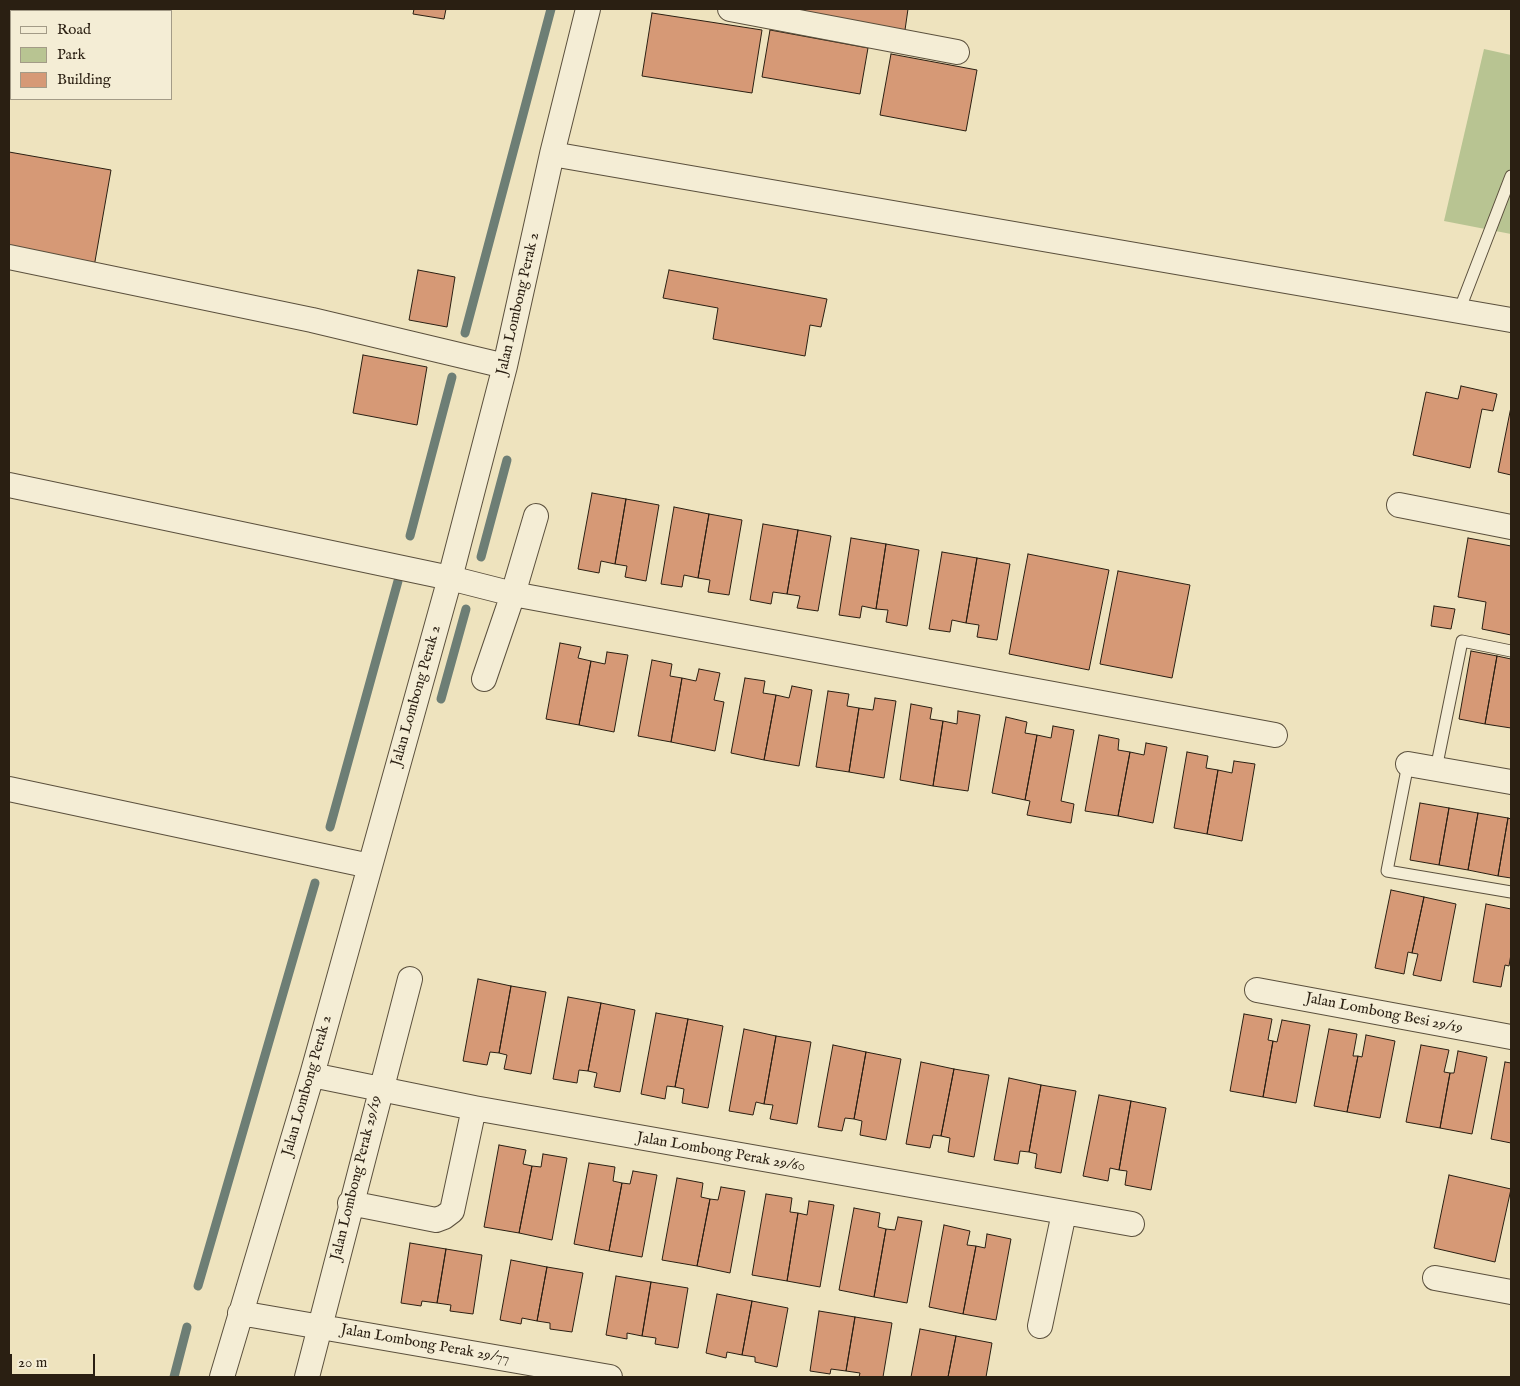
<!DOCTYPE html>
<style>
body{margin:0}
#map{position:relative;width:1520px;height:1386px;overflow:hidden;background:#eee3be;font-family:"IM FELL English",serif}
canvas{display:block}
.frame{position:absolute;inset:0;border:10px solid #2a1f12;pointer-events:none}
.legend{position:absolute;left:10px;top:10px;width:162px;height:90px;box-sizing:border-box;background:#f4edd5;border:1px solid #a39b87;margin:0;padding:6px 9px;list-style:none;font-size:15px;color:#2a1f12}
.legend li{display:flex;align-items:center;gap:10px;height:25px}
.legend b{width:25px;border:1px solid #a39b87}
.scale{position:absolute;left:10px;top:1354px;width:85px;height:22px;box-sizing:border-box;border:2px solid #2a1f12;border-top:0;padding-left:6px;font-size:15px;line-height:18px;white-space:nowrap;color:#2a1f12;-webkit-text-stroke:4px #f4edd5;paint-order:stroke}
</style>
<div id="map">
<canvas width="1520" height="1386"></canvas>
<div class="frame"></div>
<ul class="legend">
<li><b style="height:6px;background:#f4edd5"></b>Road</li>
<li><b style="height:14px;background:#b8c492"></b>Park</li>
<li><b style="height:14px;background:#d69976"></b>Building</li>
</ul>
<div class="scale">20 m</div>
</div>
<script>
const context = document.querySelector('canvas').getContext('2d');
context.lineJoin = 'round';
function paint(path, color) { context.fillStyle = color; context.fill(path, 'evenodd'); }
const toPath = rows => new Path2D(rows.map(r => 'M' + r).join(''));
function strokePath(path, color, width, dash) { context.strokeStyle = color; context.lineWidth = width; context.lineCap = dash ? 'butt' : 'round'; context.setLineDash(dash || []); context.stroke(path); }
function write(font, color, halo, rows, align = 'center') {
  context.font = font + ' "IM FELL English",serif'; context.lineWidth = 4; context.setLineDash([]); context.textBaseline = 'middle'; context.strokeStyle = halo; context.fillStyle = color; for (const [text, x, y, turn = 0] of rows) {
    context.save(); context.translate(x, y); context.rotate((+turn || 0) * Math.PI / 180); context.textAlign = isNaN(turn) ? turn : align; if (halo) context.strokeText(text, 0, 0); context.fillText(text, 0, 0); context.restore();
  }
}
const green = toPath([
 [1484,49,1511,55,1511,234,1444,221]
]);
const stream = toPath([
 [465,333,551,9],
 [410,536,452,377],
 [481,557,507,460],
 [441,699,466,609],
 [330,827,398,581],
 [198,1286,315,883],
 [174,1377,187,1327]
]);
const building = toPath([
 [414,9,446,9,444,19,413,14,414,9],
 [795,9,908,9,905,30,794,13,795,9],
 [652,13,762,30,752,93,642,76,652,13],
 [770,30,868,48,860,94,762,77,770,30],
 [891,54,977,70,966,131,880,115,891,54],
 [9,152,111,170,94,267,9,252,9,152],
 [418,270,455,277,447,327,409,320,418,270],
 [669,270,827,299,821,327,810,325,805,356,713,339,718,308,663,298,669,270],
 [363,355,427,367,417,425,353,413,363,355],
 [1461,386,1497,394,1493,411,1482,409,1470,468,1413,455,1426,392,1458,399,1461,386],
 [1511,407,1511,475,1498,472,1511,407],
 [592,493,626,499,615,564,601,561,599,573,578,569,592,493],
 [626,499,659,505,646,581,625,577,627,566,615,564,626,499],
 [674,507,709,514,698,578,684,575,682,587,661,584,674,507],
 [709,514,742,520,729,595,708,592,710,580,698,578,709,514],
 [763,524,798,530,787,594,773,592,771,604,750,600,763,524],
 [798,530,831,536,818,611,797,608,800,596,787,594,798,530],
 [851,538,886,544,876,609,862,606,860,618,839,615,851,538],
 [1468,538,1511,546,1511,635,1482,629,1486,602,1458,597,1468,538],
 [886,544,919,550,907,626,886,622,888,610,876,609,886,544],
 [942,552,977,558,966,623,952,620,950,632,929,629,942,552],
 [1028,554,1109,570,1089,670,1009,654,1028,554],
 [977,558,1010,564,997,640,977,637,979,625,966,623,977,558],
 [1118,571,1190,585,1172,678,1100,664,1118,571],
 [1434,606,1455,609,1451,629,1431,626,1434,606],
 [560,643,581,647,578,658,591,661,579,725,546,719,560,643],
 [1471,651,1497,656,1485,724,1459,719,1471,651],
 [607,652,628,655,614,732,579,725,591,661,605,664,607,652],
 [1497,656,1511,659,1511,728,1485,724,1497,656],
 [652,660,672,664,670,676,682,678,671,742,638,736,652,660],
 [699,669,720,673,714,700,724,702,715,751,671,742,682,678,696,681,699,669],
 [745,678,765,681,763,693,776,695,764,760,731,753,745,678],
 [792,686,812,690,799,766,764,760,776,695,789,698,792,686],
 [828,691,849,694,847,706,859,708,849,772,816,767,828,691],
 [875,698,896,701,884,778,849,772,859,708,873,710,875,698],
 [911,704,932,708,930,719,943,721,933,786,900,780,911,704],
 [958,711,980,715,968,791,933,786,943,721,957,724,958,711],
 [1006,717,1027,722,1025,733,1037,735,1025,800,992,793,1006,717],
 [1053,726,1074,730,1061,801,1074,804,1071,823,1027,815,1030,801,1025,800,1037,735,1051,738,1053,726],
 [1099,735,1119,739,1118,750,1130,752,1118,816,1085,811,1099,735],
 [1146,743,1167,747,1153,823,1118,816,1130,752,1144,755,1146,743],
 [1187,752,1208,756,1206,768,1218,770,1207,834,1174,828,1187,752],
 [1234,761,1255,764,1242,841,1207,834,1218,770,1232,773,1234,761],
 [1420,803,1449,808,1439,865,1410,860,1420,803],
 [1449,808,1478,813,1468,870,1439,865,1449,808],
 [1478,813,1508,818,1498,876,1468,870,1478,813],
 [1508,818,1511,819,1511,878,1498,876,1508,818],
 [1391,890,1424,897,1412,953,1408,952,1404,974,1375,968,1391,890],
 [1424,897,1456,904,1441,981,1413,975,1418,954,1412,953,1424,897],
 [1486,904,1511,909,1511,954,1509,966,1505,965,1501,987,1473,982,1486,904],
 [478,979,511,986,499,1053,490,1052,487,1065,463,1061,478,979],
 [511,986,546,992,531,1074,504,1069,507,1055,499,1053,511,986],
 [568,997,601,1003,588,1071,579,1070,577,1083,553,1079,568,997],
 [601,1003,635,1010,620,1092,594,1087,597,1073,588,1071,601,1003],
 [656,1013,688,1019,675,1087,667,1086,665,1099,641,1094,656,1013],
 [1244,1014,1272,1019,1268,1040,1273,1041,1263,1097,1230,1091,1244,1014],
 [688,1019,723,1026,708,1108,682,1103,684,1089,675,1087,688,1019],
 [1282,1020,1310,1025,1296,1103,1263,1097,1273,1041,1277,1042,1282,1020],
 [744,1029,776,1036,764,1104,756,1102,753,1115,729,1111,744,1029],
 [1329,1029,1357,1034,1353,1056,1358,1056,1347,1112,1314,1106,1329,1029],
 [1366,1035,1395,1041,1380,1118,1347,1112,1358,1056,1362,1057,1366,1035],
 [776,1036,811,1042,797,1124,770,1119,773,1105,764,1104,776,1036],
 [833,1045,866,1052,854,1119,845,1118,842,1131,818,1127,833,1045],
 [1421,1045,1449,1050,1444,1072,1450,1073,1440,1128,1406,1122,1421,1045],
 [1458,1051,1487,1057,1472,1134,1440,1128,1450,1073,1454,1073,1458,1051],
 [866,1052,901,1059,886,1140,860,1135,862,1121,854,1119,866,1052],
 [921,1062,954,1069,941,1136,933,1135,930,1148,906,1144,921,1062],
 [1505,1062,1511,1063,1511,1143,1491,1139,1505,1062],
 [954,1069,989,1075,974,1157,948,1152,950,1138,941,1136,954,1069],
 [1009,1078,1041,1085,1029,1152,1020,1151,1018,1164,994,1160,1009,1078],
 [1041,1085,1076,1091,1061,1173,1035,1168,1037,1154,1029,1152,1041,1085],
 [1099,1095,1131,1101,1119,1170,1110,1168,1108,1181,1083,1176,1099,1095],
 [1131,1101,1166,1108,1151,1190,1125,1185,1127,1171,1119,1170,1131,1101],
 [499,1145,526,1150,523,1164,532,1166,519,1233,484,1227,499,1145],
 [543,1154,567,1158,552,1240,519,1233,532,1166,541,1167,543,1154],
 [589,1163,615,1167,613,1181,622,1183,609,1251,574,1244,589,1163],
 [633,1171,657,1175,642,1257,609,1251,622,1183,630,1184,633,1171],
 [1449,1175,1511,1189,1495,1262,1434,1248,1449,1175],
 [677,1178,703,1183,701,1197,710,1199,697,1266,662,1260,677,1178],
 [721,1187,745,1191,730,1273,697,1266,710,1199,718,1200,721,1187],
 [766,1194,792,1198,790,1212,798,1213,787,1281,752,1275,766,1194],
 [809,1201,834,1205,820,1287,787,1281,798,1213,807,1215,809,1201],
 [854,1208,880,1213,878,1227,886,1229,874,1297,839,1290,854,1208],
 [898,1217,922,1221,907,1303,874,1297,886,1229,895,1230,898,1217],
 [944,1225,970,1231,967,1245,976,1246,963,1314,929,1307,944,1225],
 [987,1234,1011,1239,996,1320,963,1314,976,1246,985,1248,987,1234],
 [410,1243,446,1249,437,1303,422,1301,421,1306,401,1303,410,1243],
 [446,1249,482,1255,473,1314,450,1311,451,1305,437,1303,446,1249],
 [511,1260,547,1267,537,1321,522,1318,521,1324,500,1320,511,1260],
 [547,1267,583,1273,572,1332,550,1329,550,1323,537,1321,547,1267],
 [616,1276,651,1282,642,1336,627,1333,627,1339,606,1335,616,1276],
 [651,1282,688,1288,678,1348,655,1344,656,1338,642,1336,651,1282],
 [717,1294,752,1301,742,1355,727,1352,726,1358,706,1353,717,1294],
 [752,1301,788,1308,777,1367,755,1362,755,1357,742,1355,752,1301],
 [819,1311,855,1317,846,1371,831,1369,830,1374,810,1371,819,1311],
 [855,1317,892,1323,883,1377,859,1377,860,1373,846,1371,855,1317],
 [920,1329,956,1336,948,1377,911,1377,920,1329],
 [956,1336,992,1343,986,1377,948,1377,956,1336]
]);
const lane = toPath([
 [1459,311,1511,176],
 [1408,764,1387,871,1511,892],
 [1436,769,1462,641,1511,651]
]);
const street = toPath([
 [730,9,957,52],
 [552,154,1511,320],
 [9,257,312,320,505,366],
 [9,485,450,578,513,594,1275,735],
 [1399,505,1511,527],
 [484,679,513,594,536,516],
 [1408,764,1511,782],
 [9,789,370,866],
 [1257,990,1511,1037],
 [312,1075,474,1108,1132,1224],
 [350,1203,436,1220,444,1217,452,1211,474,1108],
 [1435,1278,1511,1292],
 [240,1313,610,1377],
 [1040,1326,1064,1213],
 [222,1377,312,1075,450,578,505,366,552,154,588,9],
 [307,1377,410,979]
]);
const streetNames = [
 ["Jalan Lombong Perak 2",519,304,-77],
 ["Jalan Lombong Perak 2",417,696,-74],
 ["Jalan Lombong Besi 29/19",1384,1014,11],
 ["Jalan Lombong Perak 2",308,1086,-74],
 ["Jalan Lombong Perak 29/60",721,1153,10],
 ["Jalan Lombong Perak 29/19",357,1178,-76],
 ["Jalan Lombong Perak 29/77",425,1345,10]
];
paint(green, '#b8c492');
strokePath(stream, '#6d7e75', 9);
paint(building, '#d69976');
strokePath(building, '#2a1f12', 1);
strokePath(lane, '#5b503d', 13);
strokePath(street, '#5b503d', 26);
strokePath(lane, '#f4edd5', 11);
strokePath(street, '#f4edd5', 24);
write('15px', '#2a1f12', '#f4edd5', streetNames);
</script>
